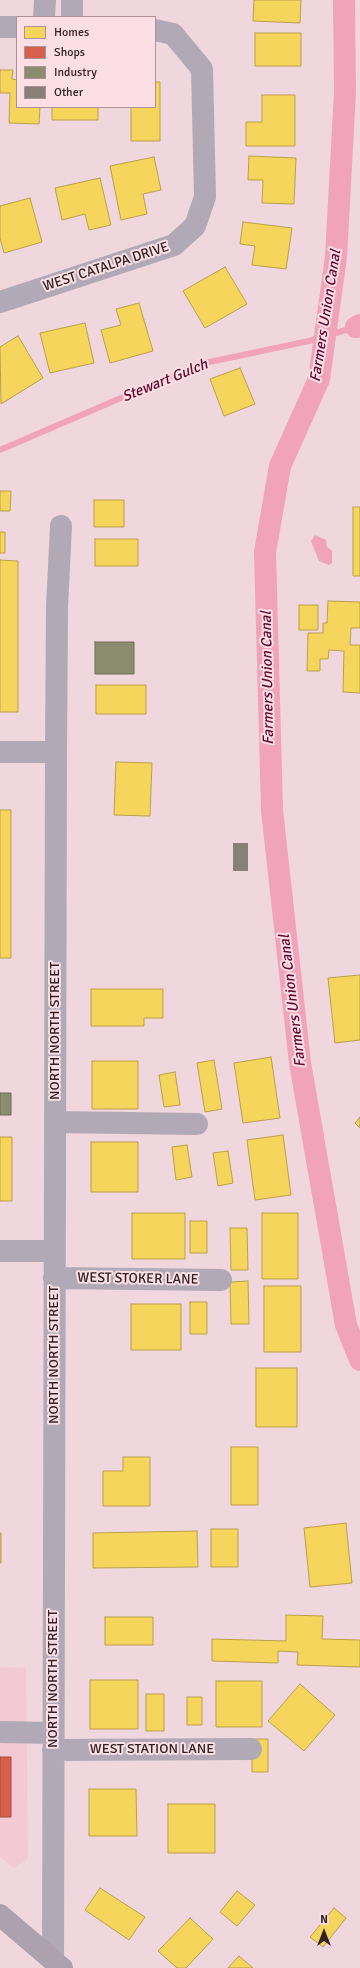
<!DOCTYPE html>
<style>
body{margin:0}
#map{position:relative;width:360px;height:1968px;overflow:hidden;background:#f0d6dd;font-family:Signika,sans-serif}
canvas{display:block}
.legend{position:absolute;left:16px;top:16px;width:140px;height:92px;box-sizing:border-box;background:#fbdfe5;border:1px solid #ab9398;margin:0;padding:5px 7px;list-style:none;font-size:12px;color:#322125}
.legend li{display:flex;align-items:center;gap:8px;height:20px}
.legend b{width:20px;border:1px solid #ab9398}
.north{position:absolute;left:304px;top:1912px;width:40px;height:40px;-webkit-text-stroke:3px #fbdfe5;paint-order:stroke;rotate:0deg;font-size:11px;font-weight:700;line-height:16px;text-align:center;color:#322125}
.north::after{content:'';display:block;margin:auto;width:14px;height:18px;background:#322125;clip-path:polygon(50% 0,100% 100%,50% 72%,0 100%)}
</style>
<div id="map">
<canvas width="360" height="1968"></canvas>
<ul class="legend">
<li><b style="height:11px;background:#f6d55c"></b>Homes</li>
<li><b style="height:11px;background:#d6604d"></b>Shops</li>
<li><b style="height:11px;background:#8c8c6e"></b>Industry</li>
<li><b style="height:11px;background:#897f79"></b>Other</li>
</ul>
<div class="north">N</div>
</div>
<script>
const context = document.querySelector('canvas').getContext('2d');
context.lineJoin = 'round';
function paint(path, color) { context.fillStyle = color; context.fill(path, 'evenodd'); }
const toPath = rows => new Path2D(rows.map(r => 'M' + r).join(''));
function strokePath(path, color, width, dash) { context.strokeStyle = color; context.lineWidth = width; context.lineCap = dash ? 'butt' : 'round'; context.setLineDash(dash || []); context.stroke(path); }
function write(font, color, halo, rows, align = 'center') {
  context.font = font + ' Signika,sans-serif'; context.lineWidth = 4; context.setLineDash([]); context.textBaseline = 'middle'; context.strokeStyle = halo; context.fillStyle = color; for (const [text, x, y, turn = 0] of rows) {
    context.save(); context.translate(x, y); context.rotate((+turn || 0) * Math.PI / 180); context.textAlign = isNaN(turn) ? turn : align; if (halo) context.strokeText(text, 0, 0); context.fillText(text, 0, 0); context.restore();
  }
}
const built = toPath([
 [0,1667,26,1668,28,1859,13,1868,0,1857]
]);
const water = toPath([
 [315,535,326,540,327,547,332,551,332,563,329,565,319,561,311,541]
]);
const homes = toPath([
 [254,0,301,0,300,23,253,21,254,0],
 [255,33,301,33,301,66,255,66,255,33],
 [0,70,13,70,12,79,17,80,17,107,40,107,39,124,9,123,10,93,0,93,0,70],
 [155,82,160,82,160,141,131,141,131,107,155,107,155,82],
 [262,95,295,95,295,146,246,146,246,122,262,122,262,95],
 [52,107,98,107,98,120,52,120,52,107],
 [249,156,296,158,294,204,262,203,263,180,248,180,249,156],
 [154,157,161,190,143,194,147,214,121,220,110,166,154,157],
 [100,178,111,225,89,230,85,214,62,220,55,188,100,178],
 [30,198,42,242,4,253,0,238,0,206,30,198],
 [243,222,292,228,286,269,252,265,255,246,240,244,243,222],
 [225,267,247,304,205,328,183,291,225,267],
 [139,303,153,351,110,363,101,330,121,325,116,309,139,303],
 [85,323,94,363,50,373,40,333,85,323],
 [18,336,43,378,1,404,0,347,18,336],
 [240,368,255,404,224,416,210,379,240,368],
 [0,491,11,491,10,511,0,511,0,491],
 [94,500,124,500,124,527,94,527,94,500],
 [353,507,360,507,360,576,353,576,353,507],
 [0,532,5,532,5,553,0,553,0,532],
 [95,539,138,539,138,566,95,566,95,539],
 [0,560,18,561,18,712,0,712,0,560],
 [328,601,360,602,360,628,351,628,350,645,360,645,360,693,343,692,344,651,329,650,328,659,320,659,320,671,307,671,308,633,323,633,323,623,327,623,328,601],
 [299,605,318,605,318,630,299,630,299,605],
 [96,685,146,685,146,714,96,714,96,685],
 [116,762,152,763,150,816,114,815,116,762],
 [0,810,11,810,11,958,0,958,0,810],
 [360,975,360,1040,335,1043,328,978,360,975],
 [91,989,163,989,163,1018,144,1018,144,1026,91,1026,91,989],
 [271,1057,280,1118,243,1123,234,1063,271,1057],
 [214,1060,222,1109,205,1112,197,1063,214,1060],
 [92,1061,138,1061,138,1109,92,1109,92,1061],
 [175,1072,180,1105,164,1107,159,1075,175,1072],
 [360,1117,360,1128,355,1123,360,1117],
 [283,1135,291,1195,255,1200,247,1140,283,1135],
 [0,1137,12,1137,12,1201,0,1201,0,1137],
 [91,1142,138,1142,138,1192,91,1192,91,1142],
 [187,1145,192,1177,176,1180,172,1147,187,1145],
 [228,1151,233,1183,218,1186,213,1153,228,1151],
 [132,1213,185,1213,185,1259,132,1259,132,1213],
 [262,1213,298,1213,298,1279,262,1279,262,1213],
 [190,1221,207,1221,207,1253,190,1253,190,1221],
 [230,1228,247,1228,248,1270,231,1270,230,1228],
 [248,1281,249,1324,231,1324,230,1282,248,1281],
 [264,1286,301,1286,301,1352,264,1352,264,1286],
 [190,1302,207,1302,207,1334,190,1334,190,1302],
 [131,1304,181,1304,181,1350,131,1350,131,1304],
 [256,1368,297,1368,297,1427,256,1427,256,1368],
 [231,1447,258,1447,258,1505,231,1505,231,1447],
 [123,1457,150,1457,150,1506,103,1506,103,1471,123,1471,123,1457],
 [346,1523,352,1583,310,1587,304,1528,346,1523],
 [211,1529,238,1529,238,1567,211,1567,211,1529],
 [197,1531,198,1567,93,1568,93,1533,197,1531],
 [0,1533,1,1533,1,1563,0,1563,0,1533],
 [286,1615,323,1616,322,1639,360,1640,360,1667,297,1665,298,1652,278,1651,278,1663,212,1661,212,1639,286,1641,286,1615],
 [105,1617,153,1617,153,1645,105,1645,105,1617],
 [90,1680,138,1680,138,1729,90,1729,90,1680],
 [216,1681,262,1681,262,1727,216,1727,216,1681],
 [300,1684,335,1715,304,1751,268,1721,300,1684],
 [146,1694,164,1694,164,1731,146,1731,146,1694],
 [187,1697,202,1697,202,1725,187,1725,187,1697],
 [252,1739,268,1739,268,1772,252,1772,252,1739],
 [89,1789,136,1789,137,1836,89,1836,89,1789],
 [168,1804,215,1804,215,1853,168,1853,168,1804],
 [100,1888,145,1917,129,1940,85,1910,100,1888],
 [237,1891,255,1905,237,1926,220,1912,237,1891],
 [334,1908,346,1918,323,1947,310,1937,334,1908],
 [190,1918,213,1939,186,1968,177,1968,158,1951,190,1918],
 [239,1956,253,1968,228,1968,239,1956]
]);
const shops = toPath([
 [0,1757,11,1757,11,1817,0,1817,0,1757]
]);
const industry = toPath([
 [95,642,134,642,134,674,95,674,95,642],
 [0,1093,11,1093,11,1115,0,1115,0,1093]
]);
const stream = toPath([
 [0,450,200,364,309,341,356,327]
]);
const canal = toPath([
 [344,0,345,92,336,257,319,379,280,466,265,552,272,810,300,1063,346,1325,360,1360],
 [356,327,360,325]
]);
const building = toPath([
 [233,843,248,843,248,871,233,871]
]);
const minor = toPath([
 [72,0,72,17],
 [44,17,45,0],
 [0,27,17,27],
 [0,302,174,245,195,226,205,197,202,69,173,34,155,30],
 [0,752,56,752],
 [55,1122,197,1124],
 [0,1251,54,1251],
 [54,1278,221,1280],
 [0,1732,53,1733],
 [53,1750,251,1749],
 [53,1959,56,752,57,607,61,526]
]);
const major = toPath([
 [0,1915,62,1968]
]);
const streetNames = [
 ["WEST CATALPA DRIVE",106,267,-18],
 ["NORTH NORTH STREET",55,1031,-90],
 ["WEST STOKER LANE",138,1279,1],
 ["NORTH NORTH STREET",54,1355,-90],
 ["NORTH NORTH STREET",53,1679,-90],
 ["WEST STATION LANE",152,1749]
];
const waterNames = [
 ["Farmers Union Canal",326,316,-81],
 ["Stewart Gulch",165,381,-22],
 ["Farmers Union Canal",268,678,-91],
 ["Farmers Union Canal",293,1001,-97]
];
paint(built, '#f3cad4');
paint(water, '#f1a4b9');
paint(homes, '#f6d55c');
strokePath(homes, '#bb9f4c', 1);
paint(shops, '#d6604d');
strokePath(shops, '#a54d41', 1);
paint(industry, '#8c8c6e');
strokePath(industry, '#716c58', 1);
strokePath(stream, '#f1a4b9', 6);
strokePath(canal, '#f1a4b9', 22);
paint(building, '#897f79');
strokePath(minor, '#b1a9b5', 22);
strokePath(major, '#aea1af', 22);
write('14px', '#322125', '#fbdfe5', streetNames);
write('italic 15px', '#62072f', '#fbdfe5', waterNames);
</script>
